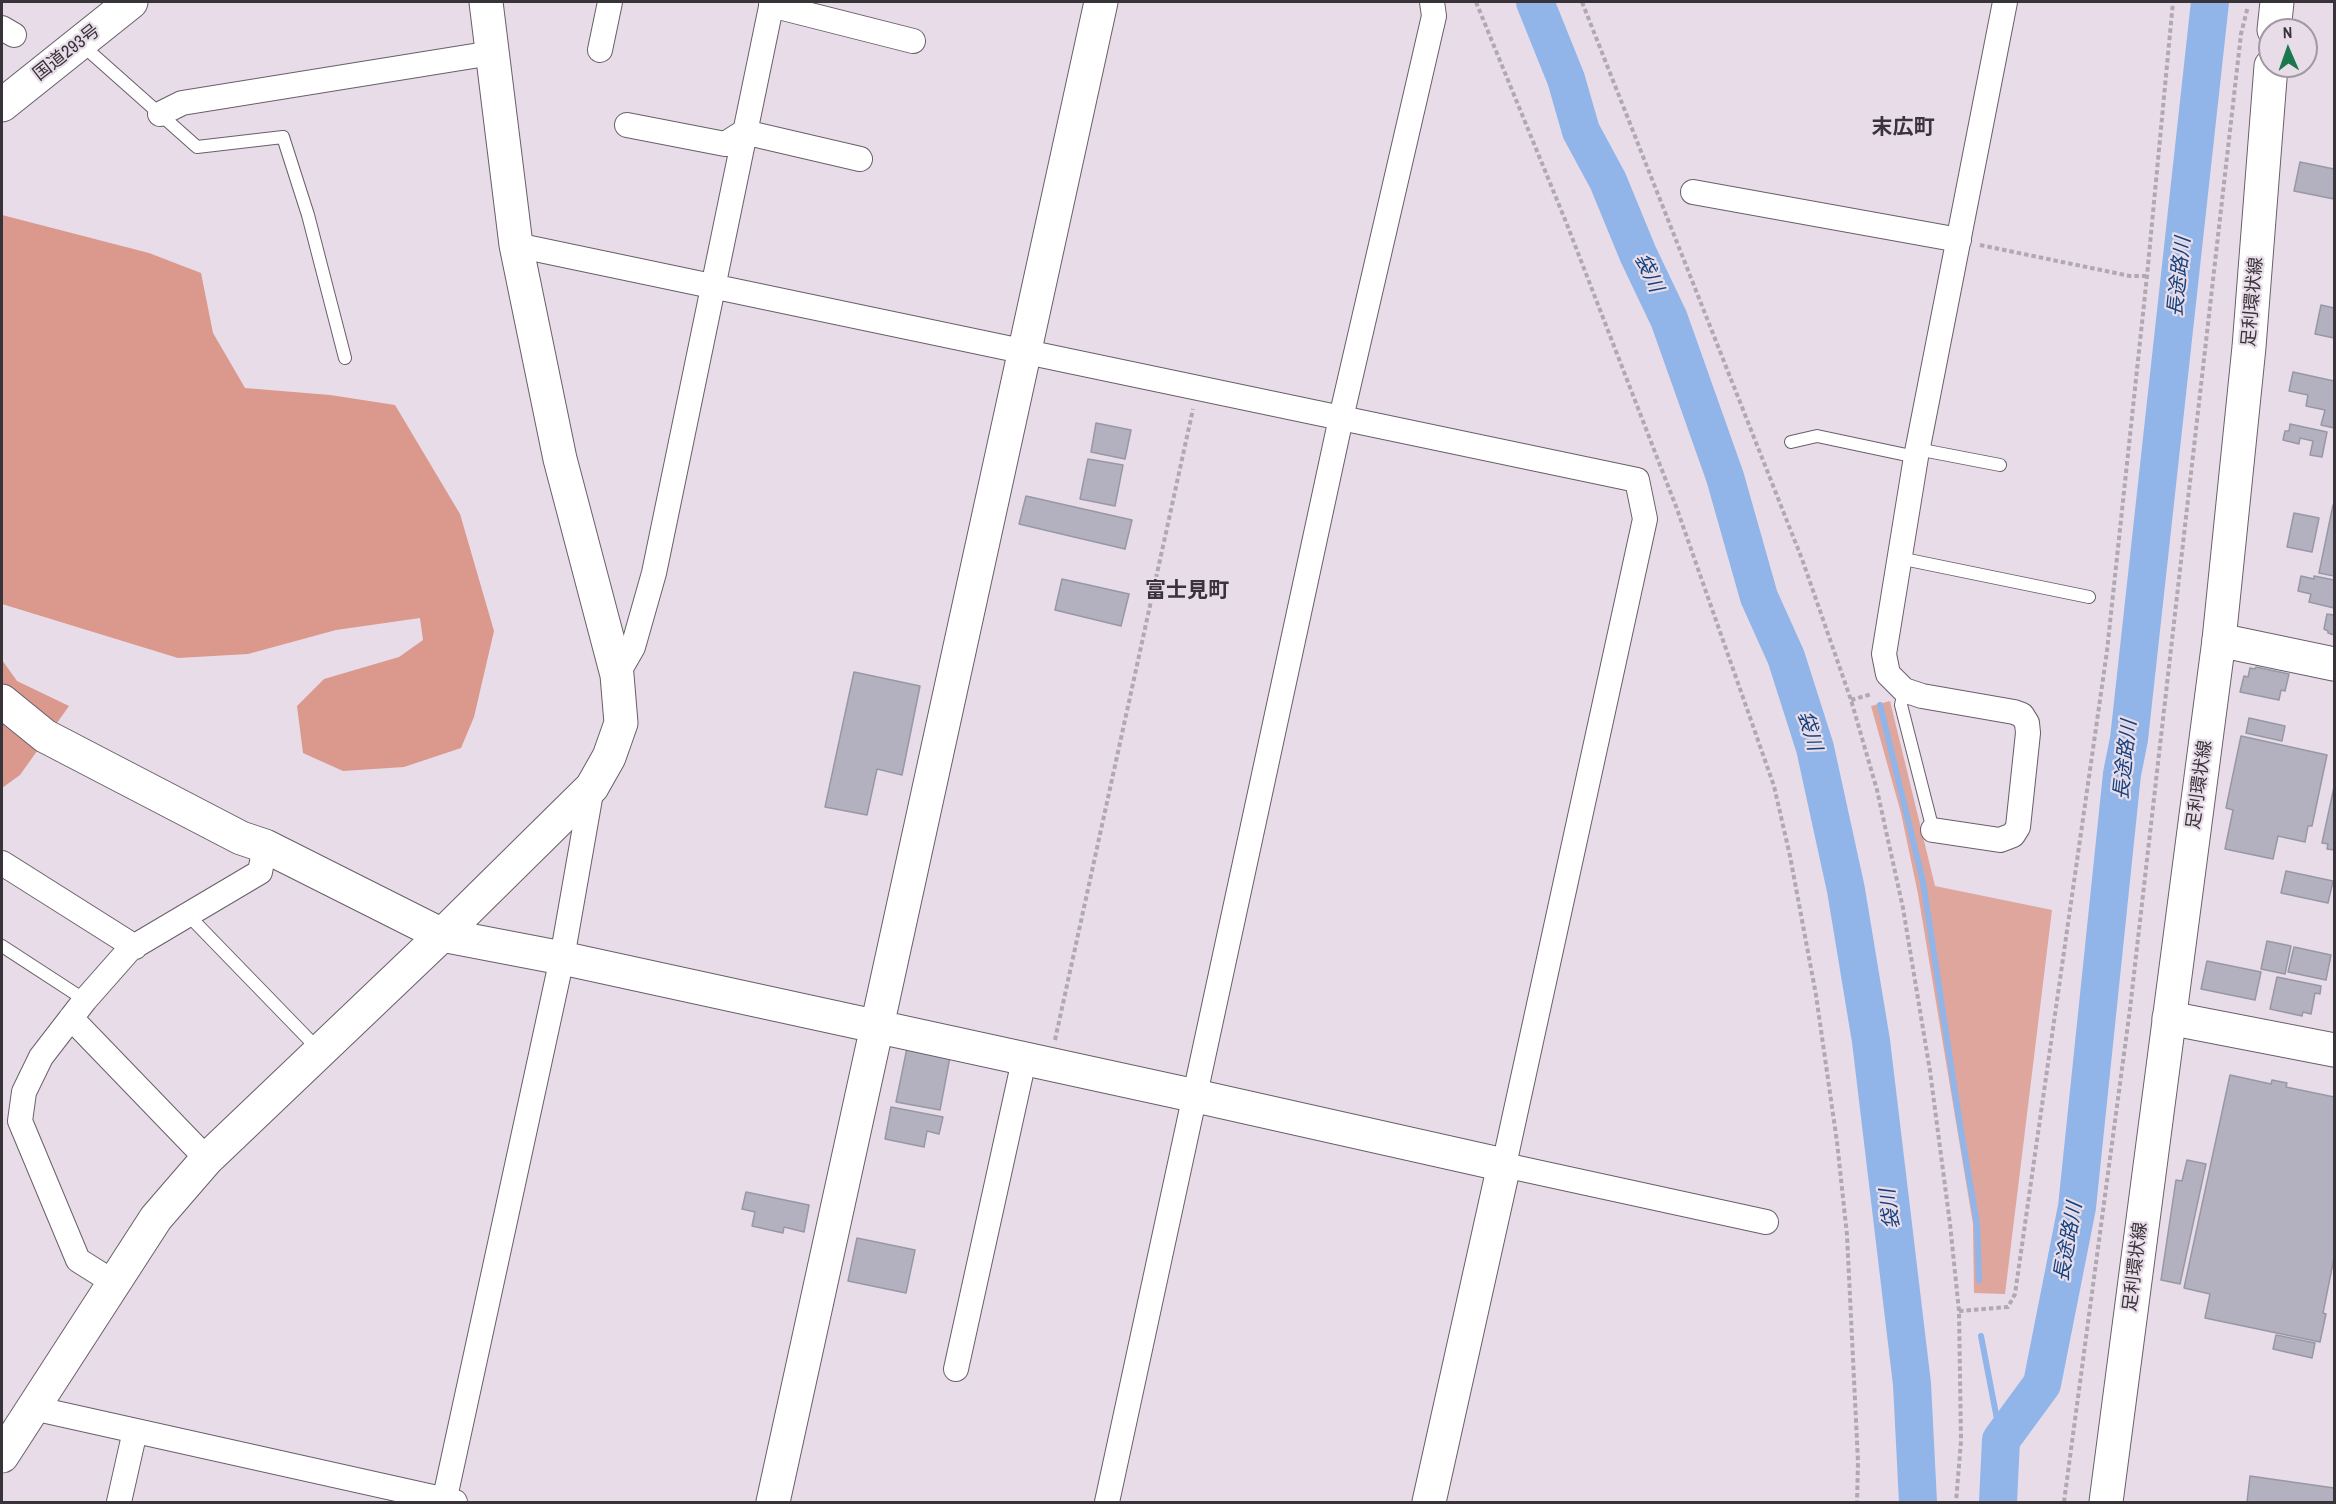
<!DOCTYPE html>
<meta charset="utf-8">
<style>
body{margin:0}
#map{position:relative;width:2336px;height:1504px;overflow:hidden;background:#e7dce8;font-family:"Archivo Narrow",sans-serif}
canvas{display:block}
.frame{position:absolute;inset:0;border:3px solid #373338;pointer-events:none}
.north{position:absolute;left:2258px;top:18px;width:60px;height:60px;box-sizing:border-box;background:#e7dce8;border:2px solid #a198a2;border-radius:50%;rotate:358deg;font-size:16px;font-weight:700;line-height:24px;text-align:center;color:#373338}
.north::after{content:'';display:block;margin:auto;width:21px;height:27px;background:#1b784d;clip-path:polygon(50% 0,100% 100%,50% 72%,0 100%)}
</style>
<div id="map">
<canvas width="2336" height="1504"></canvas>
<div class="frame"></div>
<div class="north">N</div>
</div>
<script>
const context = document.querySelector('canvas').getContext('2d');
context.lineJoin = 'round';
function paint(path, color) { context.fillStyle = color; context.fill(path, 'evenodd'); }
const toPath = rows => new Path2D(rows.map(r => 'M' + r).join(''));
function strokePath(path, color, width, dash) { context.strokeStyle = color; context.lineWidth = width; context.lineCap = dash ? 'butt' : 'round'; context.setLineDash(dash || []); context.stroke(path); }
function write(font, color, halo, rows, align = 'center') {
  context.font = font + ' "Archivo Narrow","Noto Sans JP",sans-serif'; context.lineWidth = 4.5; context.setLineDash([]); context.textBaseline = 'middle'; context.strokeStyle = halo; context.fillStyle = color; for (const [text, x, y, turn = 0] of rows) {
    context.save(); context.translate(x, y); context.rotate((+turn || 0) * Math.PI / 180); context.textAlign = isNaN(turn) ? turn : align; if (halo) context.strokeText(text, 0, 0); context.fillText(text, 0, 0); context.restore();
  }
}
const green = toPath([
 [1890,701,1935,886,2052,910,2005,1294,1974,1293,1973,1224,1918,894,1901,813,1871,706]
]);
const forest = toPath([
 [2,215,149,253,201,273,213,333,245,388,330,395,395,405,460,514,494,631,474,717,461,748,404,767,343,771,303,753,297,706,324,679,399,657,423,640,420,618,336,630,248,654,178,658,2,604],
 [2,660,17,681,69,706,20,775,2,788]
]);
const stream = toPath([
 [1880,705,1923,882,1960,1125,1977,1224,1979,1280],
 [1981,1336,2001,1440]
]);
const river = toPath([
 [1535,2,1566,79,1581,131,1608,181,1638,254,1669,319,1725,477,1759,597,1786,657,1815,748,1846,890,1871,1041,1912,1384,1918,1502],
 [1998,1502,2001,1440,2042,1384,2077,1207,2122,774,2129,739,2210,2]
]);
const building = toPath([
 [2300,162,2334,169,2334,199,2294,191,2300,162],
 [2321,305,2334,308,2334,338,2315,334,2321,305],
 [2293,372,2334,381,2334,428,2321,425,2325,410,2306,406,2308,395,2289,391,2293,372],
 [1096,423,1131,430,1125,459,1091,452,1096,423],
 [2290,424,2327,432,2322,457,2310,455,2313,441,2300,438,2299,444,2283,440,2285,431,2289,431,2290,424],
 [1088,459,1123,465,1115,506,1080,499,1088,459],
 [1026,496,1132,520,1125,549,1019,524,1026,496],
 [2333,505,2334,505,2334,576,2319,573,2333,505],
 [2294,513,2319,518,2312,552,2287,547,2294,513],
 [2301,576,2314,579,2314,576,2334,580,2334,608,2309,602,2311,594,2298,591,2301,576],
 [1062,579,1129,594,1121,626,1055,610,1062,579],
 [2327,614,2334,615,2334,635,2328,633,2328,631,2324,629,2327,614],
 [2256,667,2289,674,2285,691,2281,690,2279,700,2240,692,2244,676,2248,677,2250,668,2255,669,2256,667],
 [854,672,920,686,902,775,877,769,867,815,825,807,854,672],
 [2249,718,2285,726,2282,741,2246,733,2249,718],
 [2241,736,2327,755,2312,826,2308,826,2305,842,2278,836,2273,859,2225,849,2233,810,2226,808,2241,736],
 [2334,787,2334,850,2327,849,2328,844,2322,843,2334,787],
 [2286,871,2333,881,2328,903,2281,893,2286,871],
 [2267,941,2291,946,2285,974,2261,969,2267,941],
 [2294,947,2331,955,2326,980,2288,972,2294,947],
 [2207,961,2261,972,2255,1000,2201,989,2207,961],
 [2277,977,2321,986,2320,994,2315,993,2311,1014,2303,1012,2302,1016,2270,1009,2277,977],
 [907,1048,950,1057,940,1110,896,1102,907,1048],
 [2230,1075,2271,1084,2272,1080,2287,1083,2286,1087,2334,1097,2334,1258,2323,1313,2326,1314,2320,1342,2205,1318,2210,1294,2184,1288,2230,1075],
 [891,1107,943,1117,939,1134,927,1131,924,1147,885,1139,891,1107],
 [2187,1160,2206,1164,2180,1284,2161,1280,2176,1180,2182,1181,2187,1160],
 [746,1192,809,1205,804,1232,784,1227,783,1233,752,1226,755,1212,742,1209,746,1192],
 [857,1238,915,1250,906,1293,848,1281,857,1238],
 [2276,1335,2315,1343,2312,1358,2273,1349,2276,1335],
 [2250,1476,2334,1488,2334,1502,2247,1502,2250,1476]
]);
const path = toPath([
 [1476,2,1566,222,1677,509,1774,786,1790,856,1816,995,1837,1142,1847,1235,1858,1462,1857,1502],
 [1582,2,1802,559,1851,700,1877,790,1903,908,1930,1071,1950,1224,1959,1311,1961,1441,1956,1502],
 [1980,245,2130,276,2147,276],
 [1851,700,1872,694],
 [1055,1040,1193,409],
 [1959,1311,2008,1307,2015,1294,2107,651,2147,276,2173,2],
 [2064,1502,2130,1009,2241,34,2248,6]
]);
const lane = toPath([
 [81,44,197,147,283,137,308,215,345,358],
 [1791,442,1817,436,1916,457],
 [1917,449,2000,465],
 [1899,558,2089,597],
 [1904,690,1901,705,1933,830],
 [189,916,320,1051],
 [2,946,85,1000]
]);
const street = toPath([
 [771,5,913,41],
 [2,28,14,35],
 [600,50,610,2],
 [160,114,182,103,492,53],
 [627,125,725,144,744,132,860,159],
 [1693,192,1959,240],
 [516,245,1637,480,1645,519,1504,1165,1766,1222],
 [617,675,633,647,654,573,772,2],
 [1933,830,2000,840,2013,835,2018,827,2028,733,2027,723,2022,715,2014,712,1922,696,1904,690,1888,674,1884,654,1916,457,2005,2],
 [2,863,135,947],
 [71,1018,207,1159],
 [113,1282,78,1260,20,1121,24,1092,41,1057,85,1000,130,949,260,872,265,846],
 [956,1369,1024,1060],
 [33,1408,455,1502],
 [119,1502,135,1431],
 [444,1502,562,958,592,787],
 [1107,1502,1341,418,1434,16,1432,2]
]);
const secondary = toPath([
 [2219,640,2334,664],
 [2,701,45,736,241,838,265,846,442,935,562,958,1196,1096,1504,1165,1429,1502],
 [2169,1018,2334,1050],
 [2,1456,156,1218,207,1159,442,935,592,787,609,757,621,723,617,675,560,459,516,245,486,2],
 [773,1502,1101,2]
]);
const primary = toPath([
 [2274,30,2277,2],
 [2106,1502,2219,640,2249,347,2271,66]
]);
const highway = toPath([
 [2,105,131,2]
]);
const streetNames = [
 ["国道293号",67,53,-38],
 ["足利環状線",2253,302,-85],
 ["足利環状線",2200,785,-82],
 ["足利環状線",2136,1267,-83]
];
const waterNames = [
 ["袋川",1648,273,65],
 ["長途路川",2180,277,-84],
 ["袋川",1809,731,74],
 ["長途路川",2126,760,-84],
 ["袋川",1891,1209,-97],
 ["長途路川",2069,1242,-80]
];
const quarterNames = [
 ["末広町",1903,128],
 ["富士見町",1187,591]
];
paint(green, '#dfa69d');
paint(forest, '#db988d');
strokePath(stream, '#91b5e8', 6);
strokePath(river, '#91b5e8', 38);
paint(building, '#b3b1c0');
strokePath(building, '#9897a4', 1.5);
strokePath(lane, '#695f6a', 14);
strokePath(street, '#695f6a', 26);
strokePath(secondary, '#695f6a', 35);
strokePath(primary, '#695f6a', 35);
strokePath(highway, '#695f6a', 35);
strokePath(path, '#b1a8b2', 4, [4.5, 3]);
strokePath(lane, '#fff', 12);
strokePath(street, '#fff', 24);
strokePath(secondary, '#fff', 33);
strokePath(primary, '#fff', 33);
strokePath(highway, '#fff', 33);
write('18px', '#373338', '#e7dce8', streetNames);
write('italic 20px', '#14417e', '#e7dce8', waterNames);
write('bold 21px', '#3b333c', '#e7dce8', quarterNames);
</script>
